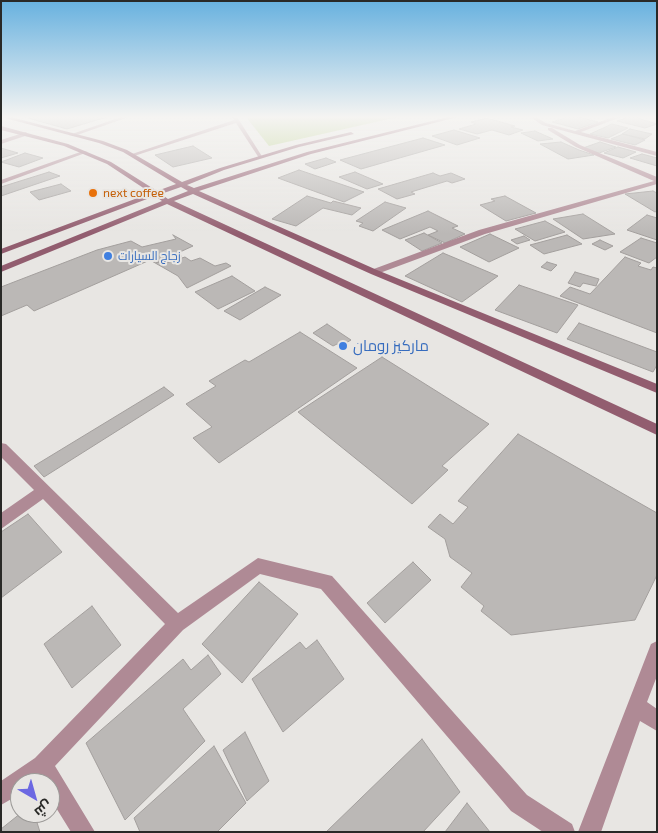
<!DOCTYPE html>
<meta charset="utf-8">
<style>
body{margin:0}
#map{position:relative;width:658px;height:833px;overflow:hidden;background:#e8e6e3;font-family:"Exo 2",Cairo,sans-serif}
canvas{display:block}
.frame{position:absolute;inset:0;border:2px solid #292927;pointer-events:none}
.north{position:absolute;left:10px;top:773px;width:50px;height:50px;box-sizing:border-box;background:#e8e6e3;border:1px solid #9c9a98;border-radius:50%;rotate:142deg;font-size:14px;font-weight:700;line-height:20px;text-align:center;color:#292927}
.north::after{content:'';display:block;margin:auto;width:18px;height:22px;background:#6c68e2;clip-path:polygon(50% 0,100% 100%,50% 72%,0 100%)}
</style>
<div id="map">
<canvas width="658" height="833"></canvas>
<div class="frame"></div>
<div class="north">ش</div>
</div>
<script>
const context = document.querySelector('canvas').getContext('2d');
context.lineJoin = 'round';
function paint(path, color) { context.fillStyle = color; context.fill(path, 'evenodd'); }
const toPath = rows => new Path2D(rows.map(r => 'M' + r).join(''));
function strokePath(path, color, width, dash) { context.strokeStyle = color; context.lineWidth = width; context.lineCap = dash ? 'butt' : 'round'; context.setLineDash(dash || []); context.stroke(path); }
function write(font, color, halo, rows, align = 'center') {
  context.font = font + ' "Exo 2",Cairo,sans-serif'; context.lineWidth = 4; context.setLineDash([]); context.textBaseline = 'middle'; context.strokeStyle = halo; context.fillStyle = color; for (const [text, x, y, turn = 0] of rows) {
    context.save(); context.translate(x, y); context.rotate((+turn || 0) * Math.PI / 180); context.textAlign = isNaN(turn) ? turn : align; if (halo) context.strokeText(text, 0, 0); context.fillText(text, 0, 0); context.restore();
  }
}
const green = toPath([
 [246,117,398,117,269,146]
]);
const building = toPath([
 [24,117,107,117,67,129,24,117],
 [568,117,583,118,598,122,578,129,552,122,568,117],
 [628,117,635,117,657,124,645,128,617,121,628,117],
 [487,118,515,126,511,127,523,130,509,135,492,130,477,134,459,129,476,124,471,122,487,118],
 [612,124,628,128,608,138,590,134,612,124],
 [630,129,652,134,645,139,622,134,630,129],
 [454,130,480,138,457,145,432,136,454,130],
 [535,131,553,139,538,141,521,133,535,131],
 [623,134,645,140,635,145,611,139,623,134],
 [423,138,445,145,361,169,340,160,423,138],
 [561,142,579,150,594,155,568,159,540,144,561,142],
 [600,142,616,147,599,153,583,148,600,142],
 [193,146,212,158,173,167,155,155,193,146],
 [618,147,636,152,623,158,604,153,618,147],
 [1,148,18,153,1,158,1,148],
 [25,153,43,158,19,167,1,162,25,153],
 [642,154,657,158,657,166,630,158,642,154],
 [326,158,336,162,315,169,305,164,326,158],
 [299,170,364,192,344,202,278,178,299,170],
 [49,172,60,176,1,196,1,187,49,172],
 [355,172,383,184,367,189,339,177,355,172],
 [433,173,440,176,451,173,465,179,452,183,447,181,411,192,415,194,397,199,378,189,433,173],
 [61,184,71,191,39,200,30,192,61,184],
 [653,191,657,193,657,211,655,212,625,194,653,191],
 [307,196,331,203,333,201,361,208,352,215,323,208,296,226,272,219,307,196],
 [505,196,536,213,506,221,480,205,495,201,491,199,505,196],
 [385,202,406,208,373,231,359,226,363,223,356,221,385,202],
 [428,211,458,226,452,228,465,234,445,243,428,235,438,231,430,227,400,239,382,230,428,211],
 [583,214,615,234,583,239,553,219,583,214],
 [647,215,657,218,657,240,627,230,647,215],
 [545,221,565,232,535,241,515,229,545,221],
 [424,233,442,243,422,251,405,240,424,233],
 [490,234,519,248,489,262,460,247,490,234],
 [173,235,193,246,156,263,182,256,166,263,185,257,191,261,200,258,215,266,226,263,231,266,187,288,178,276,150,260,34,311,27,305,1,316,1,287,97,250,131,241,142,247,176,239,173,235],
 [567,235,582,244,544,254,530,245,567,235],
 [524,236,530,240,517,244,511,240,524,236],
 [641,238,657,243,657,257,649,263,620,252,641,238],
 [600,240,613,246,605,250,592,244,600,240],
 [443,253,498,276,462,302,405,276,443,253],
 [625,257,641,263,638,266,651,270,653,267,657,268,657,333,560,296,570,287,590,294,625,257],
 [547,262,557,265,551,271,541,267,547,262],
 [575,272,599,279,596,286,583,283,580,287,568,283,575,272],
 [232,276,255,291,218,309,195,292,232,276],
 [519,285,578,305,557,333,495,310,519,285],
 [265,287,281,295,240,320,224,311,265,287],
 [579,323,657,352,657,365,653,372,567,339,579,323],
 [327,324,351,340,341,346,337,344,333,346,313,333,327,324],
 [300,332,357,368,219,463,193,438,212,427,186,404,216,386,209,381,245,360,249,362,300,332],
 [382,357,489,424,442,466,448,470,412,504,298,412,382,357],
 [164,387,174,395,44,477,34,466,164,387],
 [518,434,657,513,657,575,635,620,511,635,481,611,484,606,461,587,472,573,450,557,445,539,428,527,440,514,453,524,468,507,458,501,518,434],
 [28,514,62,552,1,598,1,532,28,514],
 [413,562,431,580,385,623,367,603,413,562],
 [259,582,298,614,242,683,202,644,259,582],
 [92,606,121,645,72,688,44,644,92,606],
 [317,640,344,679,283,732,252,679,300,642,306,649,317,640],
 [208,655,221,674,183,709,205,741,125,820,86,743,183,659,191,670,208,655],
 [245,732,269,781,247,801,223,750,245,732],
 [422,739,460,792,423,832,326,832,422,739],
 [214,746,246,803,217,832,140,832,134,818,214,746],
 [467,803,490,832,445,832,467,803],
 [21,813,34,813,40,832,1,832,1,829,21,813]
]);
const street = toPath([
 [121,117,129,117,74,136,69,135,121,117],
 [232,117,237,117,239,120,263,158,259,158,236,123,134,156,129,155,234,120,232,117],
 [536,117,546,123,575,131,613,117,621,117,581,132,657,152,657,156,542,125,530,117,536,117],
 [548,128,552,128,580,145,657,177,657,184,485,234,377,274,371,274,371,270,479,230,654,181,576,147,548,130,548,128],
 [26,132,28,135,1,144,1,140,26,132],
 [83,151,88,152,1,184,1,180,83,151],
 [1,443,6,444,178,613,258,558,332,576,527,795,572,824,575,832,543,832,511,811,321,589,260,574,183,630,55,766,95,832,71,832,50,798,50,783,41,783,39,780,35,783,20,783,20,794,1,805,1,781,35,758,165,624,43,499,1,529,1,513,34,490,1,457,1,443],
 [657,641,657,676,647,702,657,709,657,731,640,721,601,832,578,832,651,644,657,641]
]);
const secondary = toPath([
 [1,117,11,117,103,141,127,150,182,182,220,168,296,145,351,132,354,134,299,147,224,170,187,185,194,188,307,152,448,117,458,117,311,154,199,191,377,270,657,384,657,393,371,274,193,194,174,201,657,424,657,435,167,204,1,272,1,266,162,201,155,196,1,254,1,249,151,193,107,164,64,146,1,130,1,126,68,144,111,162,157,191,176,184,123,152,99,143,1,117],
 [181,187,188,191,168,199,161,194,181,187]
]);
const markers = [
 [93,193,5,"#e8710a"],
 [108,256,5,"#3f7fe0"],
 [343,346,5,"#3f7fe0"]
];
const farFoodnames = [
 ["next coffee",103,193]
];
const farShopnames = [
 ["زجاج السيارات",118,256]
];
const shopNames = [
 ["ماركيز رومان",353,346]
];
paint(green, '#b5cf83');
paint(building, '#bbb8b6');
strokePath(building, '#a39f9d', 1);
paint(street, '#af8a95');
paint(secondary, '#925d6f');
const sky = context.createLinearGradient(0, 0, 0, 234);
sky.addColorStop(0, '#67b1df');
sky.addColorStop(0.5, '#f5f4f2');
sky.addColorStop(1, '#f5f4f200');
context.fillStyle = sky;
context.fillRect(0, 0, 658, 234);
for (const [x, y, r, color] of markers) { const dot = new Path2D(); dot.arc(x, y, r, 0, 2 * Math.PI); context.fillStyle = color; context.fill(dot); strokePath(dot, '#e8e6e3', 2); }
write('12px', '#c56008', '#e8e6e3', farFoodnames, 'left');
write('12px', '#366cbe', '#e8e6e3', farShopnames, 'left');
write('15px', '#366cbe', '#e8e6e3', shopNames, 'left');
</script>
